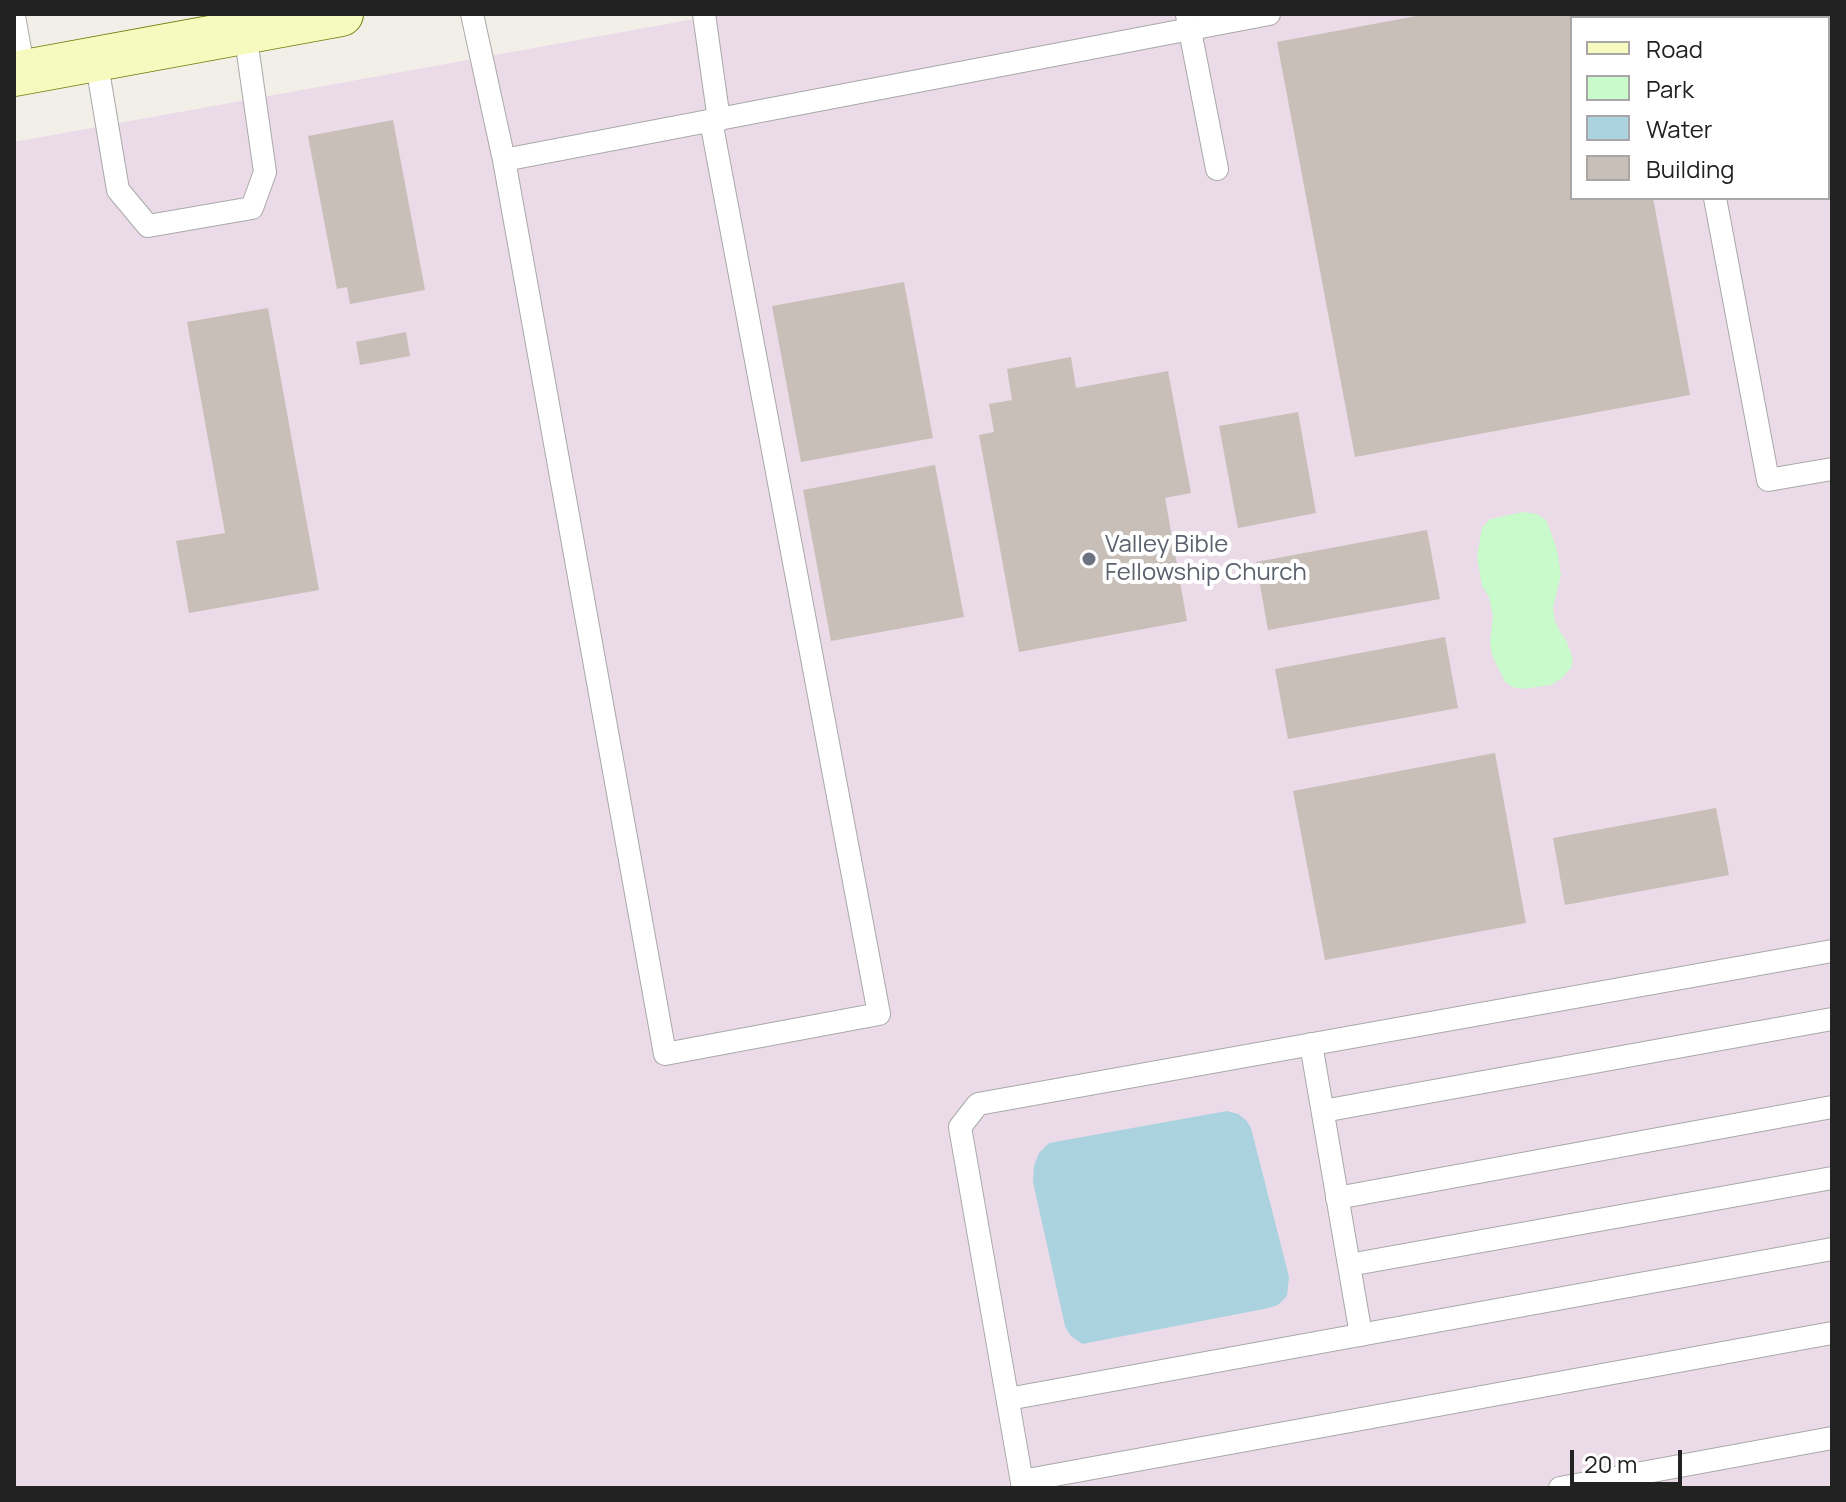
<!DOCTYPE html>
<style>
body{margin:0}
#map{position:relative;width:1846px;height:1502px;overflow:hidden;background:#f2efe9;font-family:Manrope,sans-serif}
canvas{display:block}
.frame{position:absolute;inset:0;border:16px solid #222;pointer-events:none}
.legend{position:absolute;left:1570px;top:16px;width:260px;height:184px;box-sizing:border-box;background:#fff;border:2px solid #a7a7a7;margin:0;padding:10px 14px;list-style:none;font-size:24px;color:#222}
.legend li{display:flex;align-items:center;gap:16px;height:40px}
.legend b{width:40px;border:2px solid #a7a7a7}
.scale{position:absolute;left:1570px;top:1450px;width:112px;height:36px;box-sizing:border-box;border:4px solid #222;border-top:0;padding-left:10px;font-size:24px;line-height:28px;white-space:nowrap;color:#222;-webkit-text-stroke:6px #fff;paint-order:stroke}
</style>
<div id="map">
<canvas width="1846" height="1502"></canvas>
<div class="frame"></div>
<ul class="legend">
<li><b style="height:10px;background:#f7fabf"></b>Road</li>
<li><b style="height:22px;background:#c8facc"></b>Park</li>
<li><b style="height:22px;background:#aad3df"></b>Water</li>
<li><b style="height:22px;background:#c7bfb8"></b>Building</li>
</ul>
<div class="scale">20 m</div>
</div>
<script>
const context = document.querySelector('canvas').getContext('2d');
context.lineJoin = 'round';
function paint(path, color) { context.fillStyle = color; context.fill(path, 'evenodd'); }
const toPath = rows => new Path2D(rows.map(r => 'M' + r).join(''));
function strokePath(path, color, width, dash) { context.strokeStyle = color; context.lineWidth = width; context.lineCap = dash ? 'butt' : 'round'; context.setLineDash(dash || []); context.stroke(path); }
function write(font, color, halo, rows, align = 'center') {
  context.font = font + ' Manrope,sans-serif'; context.lineWidth = 8; context.setLineDash([]); context.textBaseline = 'middle'; context.strokeStyle = halo; context.fillStyle = color; for (const [text, x, y, turn = 0] of rows) {
    context.save(); context.translate(x, y); context.rotate((+turn || 0) * Math.PI / 180); context.textAlign = isNaN(turn) ? turn : align; if (halo) context.strokeText(text, 0, 0); context.fillText(text, 0, 0); context.restore();
  }
}
const industrial = toPath([
 [722,14,1832,14,1832,1488,14,1488,14,142],
 [1572,18,1828,18,1828,198,1572,198]
]);
const park = toPath([
 [1523,512,1537,514,1546,520,1550,530,1557,550,1561,575,1553,607,1555,621,1560,632,1566,640,1573,659,1571,668,1561,679,1551,685,1523,689,1512,687,1505,682,1492,655,1490,642,1493,616,1489,597,1482,586,1477,557,1482,528,1490,519]
]);
const water = toPath([
 [1227,1111,1238,1114,1247,1121,1251,1128,1289,1277,1287,1296,1278,1305,1264,1309,1082,1344,1070,1335,1065,1326,1033,1182,1034,1166,1039,1153,1049,1143]
]);
const building = toPath([
 [1427,14,1619,14,1620,18,1572,18,1572,198,1653,198,1690,395,1355,457,1277,42],
 [393,120,425,290,350,304,347,287,337,289,308,136],
 [904,282,933,438,801,462,772,306],
 [268,308,319,590,189,613,176,541,225,533,187,322],
 [406,332,410,356,360,365,356,342],
 [1071,357,1076,388,1168,371,1191,493,1165,498,1187,621,1019,652,979,435,994,432,989,404,1012,400,1007,369],
 [1298,412,1316,513,1238,528,1219,426],
 [935,465,964,617,831,641,803,490],
 [1427,530,1440,599,1268,630,1256,562],
 [1445,637,1458,708,1288,739,1275,669],
 [1495,753,1526,923,1325,960,1293,791],
 [1716,808,1729,875,1565,905,1553,838]
]);
const lane = toPath([
 [472,14,504,160,665,1054,879,1014,711,121],
 [704,14,719,120],
 [1680,14,1681,18],
 [1187,15,1217,169],
 [14,16,24,72],
 [96,59,118,190,148,226,252,208,265,172,245,32],
 [504,160,1269,14],
 [1715,198,1768,480,1832,469],
 [1311,1044,1361,1335],
 [1323,1111,1832,1019],
 [1337,1198,1832,1107],
 [1349,1265,1832,1178],
 [1008,1399,1832,1249],
 [1022,1481,1832,1333],
 [1023,1488,960,1127,978,1104,1832,951],
 [1560,1488,1832,1438]
]);
const secondary = toPath([
 [14,74,341,14]
]);
const markers = [
 [1089,559,8,"#6b7280"]
];
const worshipNames = [
 ["Valley Bible",1105,545],
 ["Fellowship Church",1105,573]
];
paint(industrial, '#ebdbe8');
paint(park, '#c8facc');
paint(water, '#aad3df');
paint(building, '#c7bfb8');
strokePath(lane, '#a9a9a9', 24);
strokePath(secondary, '#707d05', 46);
strokePath(lane, '#fff', 22);
strokePath(secondary, '#f7fabf', 44);
for (const [x, y, r, color] of markers) { const dot = new Path2D(); dot.arc(x, y, r, 0, 2 * Math.PI); context.fillStyle = color; context.fill(dot); strokePath(dot, '#fff', 3); }
write('24px', '#5b616d', '#fff', worshipNames, 'left');
</script>
